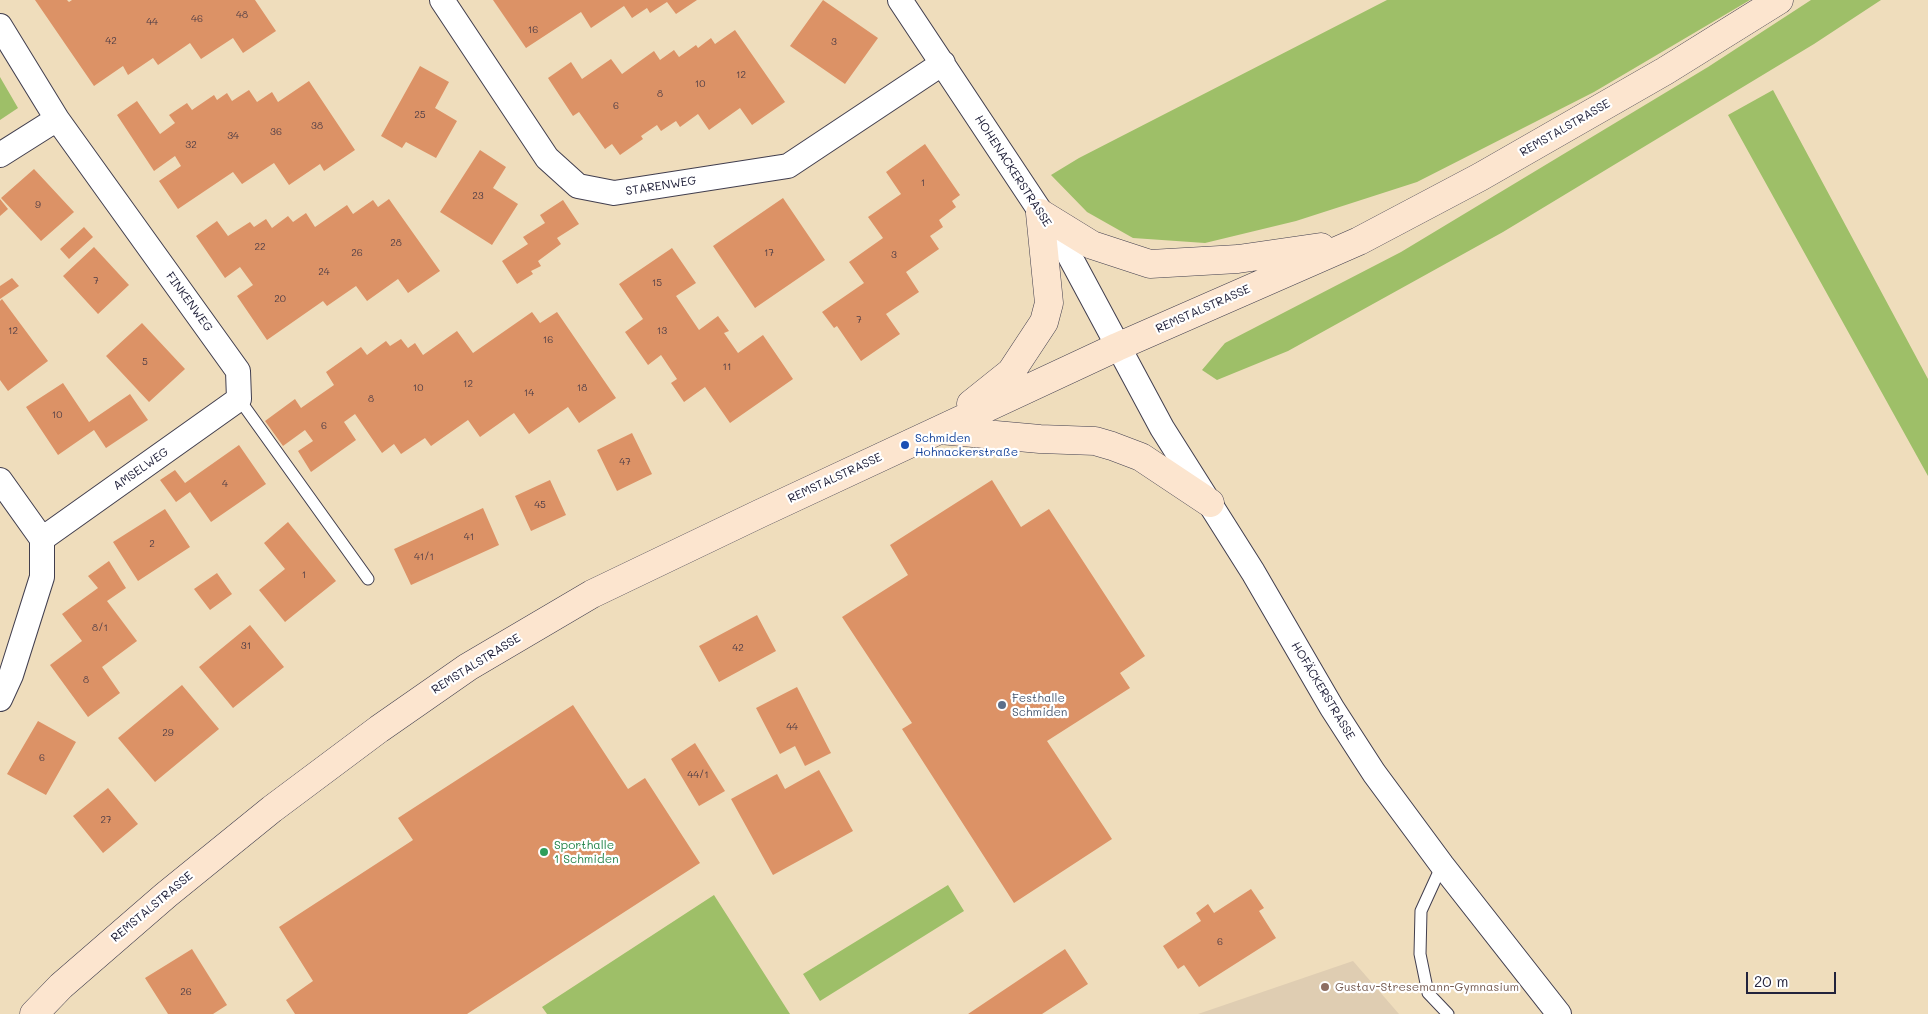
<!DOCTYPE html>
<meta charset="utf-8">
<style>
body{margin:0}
#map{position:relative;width:1928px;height:1014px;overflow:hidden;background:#efddbc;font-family:Mali,sans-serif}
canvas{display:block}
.scale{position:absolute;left:1746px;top:972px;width:90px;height:22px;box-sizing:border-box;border:2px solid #22223b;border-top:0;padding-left:6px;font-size:15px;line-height:18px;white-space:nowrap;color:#22223b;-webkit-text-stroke:4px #fff;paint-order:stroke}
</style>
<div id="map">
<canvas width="1928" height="1014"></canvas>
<div class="scale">20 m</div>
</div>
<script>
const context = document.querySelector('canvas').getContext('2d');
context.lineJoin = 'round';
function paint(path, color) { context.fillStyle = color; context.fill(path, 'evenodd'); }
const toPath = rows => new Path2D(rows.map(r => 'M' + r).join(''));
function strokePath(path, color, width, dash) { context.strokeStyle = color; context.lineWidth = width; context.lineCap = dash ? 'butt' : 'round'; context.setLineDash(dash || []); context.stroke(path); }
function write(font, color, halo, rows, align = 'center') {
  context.font = font + ' Mali,sans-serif'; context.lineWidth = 4.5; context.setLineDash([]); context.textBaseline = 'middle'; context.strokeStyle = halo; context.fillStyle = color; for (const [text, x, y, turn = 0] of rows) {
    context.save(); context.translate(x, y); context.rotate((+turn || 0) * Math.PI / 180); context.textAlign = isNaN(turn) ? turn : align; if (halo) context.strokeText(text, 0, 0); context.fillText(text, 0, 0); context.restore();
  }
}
const built = toPath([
 [1353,961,1399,1014,1198,1014]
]);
const green = toPath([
 [1387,0,1750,0,1594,92,1417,182,1296,221,1205,243,1133,238,1087,212,1051,175,1079,158],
 [1811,0,1881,0,1814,44,1503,232,1288,351,1217,380,1202,370,1225,343,1401,252,1708,67],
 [0,77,18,108,0,120],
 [1773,90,1928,379,1928,476,1728,115],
 [948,885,964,911,820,1001,803,974],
 [714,895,790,1014,547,1014,542,1007]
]);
const building = toPath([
 [35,0,67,0,69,2,72,0,255,0,276,31,243,53,233,38,201,59,190,43,158,65,153,58,128,75,123,66,94,86],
 [493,0,697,0,676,14,667,2,650,13,647,8,632,18,624,6,591,28,581,12,526,48],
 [823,0,878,38,845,84,790,46],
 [735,30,785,102,752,125,740,108,709,130,698,114,680,127,676,121,661,131,657,125,641,136,643,139,620,155,612,144,605,149,579,112,573,116,548,78,571,62,582,79,611,59,622,74,654,51,660,60,674,50,679,57,696,45,698,48,711,38,715,44],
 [420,66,449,82,435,108,457,121,436,158,406,142,402,148,381,136],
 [309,81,355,150,324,171,320,164,289,185,274,163,242,184,233,172,178,209,159,181,181,166,175,156,154,171,117,115,137,101,160,134,175,123,169,115,187,103,192,110,214,95,217,100,227,93,232,101,249,90,257,102,272,92,278,102],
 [925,144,960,195,952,201,956,207,939,220,943,227,930,236,939,249,906,272,919,292,886,314,900,334,861,361,837,326,834,328,822,312,864,283,849,262,883,238,868,217,901,194,886,172],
 [480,150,506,167,493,188,518,204,492,245,440,212],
 [34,169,74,212,41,241,1,198],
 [783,198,825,260,755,308,713,246],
 [0,199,8,209,0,216],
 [389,199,440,271,408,293,398,279,367,301,356,286,327,306,323,301,267,340,237,296,253,285,240,267,225,278,196,236,217,221,228,236,250,222,254,227,266,219,272,228,288,216,293,222,306,213,315,227,347,205,353,214,373,200,378,207],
 [563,200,579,224,557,238,561,244,538,261,541,266,531,271,533,274,517,284,502,261,528,244,523,237,545,223,540,215],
 [84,227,93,237,69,259,60,249],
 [94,247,129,285,98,314,63,276],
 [672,248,696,283,676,296,699,330,718,316,729,331,724,333,738,353,763,335,793,379,730,423,705,387,684,402,671,383,677,379,661,355,648,365,625,332,643,319,619,284],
 [12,278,19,286,0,299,0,286],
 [2,299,48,361,8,391,0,380,0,301],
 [532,312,540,323,557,312,616,398,579,423,568,407,529,434,514,413,480,437,468,420,431,446,425,438,401,454,394,444,382,453,355,414,344,422,356,440,311,472,298,451,313,441,305,430,283,446,265,421,295,399,301,408,334,385,326,372,361,347,367,355,386,341,390,346,401,339,408,348,415,343,423,355,457,331,473,353],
 [142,323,185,369,149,402,106,356],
 [63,383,89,422,130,394,148,420,106,448,94,430,58,455,26,407],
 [632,433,652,474,617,491,597,450],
 [239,445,266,484,211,522,190,492,176,502,160,480,175,470,185,483],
 [550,480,566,515,531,531,515,496],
 [992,480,1021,527,1049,509,1145,656,1120,673,1130,688,1047,741,1112,839,1014,903,902,729,912,723,842,617,908,575,890,545],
 [483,508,499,545,411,585,394,549],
 [165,509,190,547,138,581,113,542],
 [288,522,336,581,285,622,259,590,285,569,264,543],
 [109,561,126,588,107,601,137,641,102,667,120,693,88,717,50,665,82,641,62,614,98,588,88,576],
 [217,573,232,594,210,610,194,589],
 [757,615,776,651,719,682,699,646],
 [250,625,284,667,233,708,199,667],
 [182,685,219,729,155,782,118,738],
 [797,687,831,753,805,766,795,746,780,754,756,708],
 [573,705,628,789,645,778,700,863,467,1014,295,1014,286,1000,313,981,279,927,413,840,398,818],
 [38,721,76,742,46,795,7,774],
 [695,743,725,791,699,806,671,759],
 [819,770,853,831,773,875,731,799,777,774,785,789],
 [108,788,138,824,103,853,73,816],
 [1251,889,1264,908,1259,911,1276,938,1199,987,1184,965,1178,969,1163,946,1201,921,1196,913,1208,904,1214,913],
 [192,949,227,1005,213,1014,168,1014,145,978],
 [1065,949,1088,984,1042,1014,968,1014]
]);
const lane = toPath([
 [239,399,368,579],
 [1442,865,1421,911,1420,954,1428,993,1448,1014]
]);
const street = toPath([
 [442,0,547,158,578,186,614,193,788,166,943,63],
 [900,0,1068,253,1162,428,1253,572,1332,708,1374,773,1442,865,1559,1014],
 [0,26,57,119,238,371,239,399,42,539],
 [0,155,57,119],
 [0,480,42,539,42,577,11,675,0,699]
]);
const secondary = toPath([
 [1040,213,1092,245,1150,264,1238,259,1321,247],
 [971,404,1011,372,1044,322,1049,303,1040,213],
 [940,430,1040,439,1095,441,1112,446,1141,457,1210,503],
 [34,1014,61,986,166,895,272,809,379,729,468,667,592,594,759,514,1117,347,1359,241,1480,177,1665,71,1779,0]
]);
const markers = [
 [905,445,5,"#1a4fb4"],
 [1002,705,5,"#5c6f8a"],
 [544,852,5,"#2e9e5b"],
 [1325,987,5,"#8d6e63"]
];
const numberNames = [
 ["48",242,15],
 ["46",197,19],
 ["44",152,22],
 ["16",533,30],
 ["42",111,41],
 ["3",834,42],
 ["12",741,75],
 ["10",700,84],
 ["8",660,94],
 ["6",616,106],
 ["25",420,115],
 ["38",317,126],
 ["36",276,132],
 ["34",233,136],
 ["32",191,145],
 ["1",923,183],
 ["23",478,196],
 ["9",38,205],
 ["28",396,243],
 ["22",260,247],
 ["26",357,253],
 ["17",769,253],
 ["3",894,255],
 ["24",324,272],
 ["7",96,281],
 ["15",657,283],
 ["20",280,299],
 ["7",859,320],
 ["12",13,331],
 ["13",662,331],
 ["16",548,340],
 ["5",145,362],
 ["11",727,367],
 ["12",468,384],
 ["10",418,388],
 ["18",582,388],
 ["14",529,393],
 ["8",371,399],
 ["10",57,415],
 ["6",324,426],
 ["47",625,462],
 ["4",225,484],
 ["45",540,505],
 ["41",469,537],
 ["2",152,544],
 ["41/1",424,557],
 ["1",304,575],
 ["8/1",100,628],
 ["31",246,646],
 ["42",738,648],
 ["8",86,680],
 ["44",792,727],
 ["29",168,733],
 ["6",42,758],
 ["44/1",698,775],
 ["27",106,820],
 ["6",1220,942],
 ["26",186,992]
];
const streetNames = [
 ["REMSTALSTRASSE",1565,128,-30],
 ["HOHENACKERSTRASSE",1013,171,57],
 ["STARENWEG",661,186,-9],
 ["FINKENWEG",189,302,54],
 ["REMSTALSTRASSE",1203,309,-24],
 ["AMSELWEG",141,469,-35],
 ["REMSTALSTRASSE",835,478,-25],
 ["REMSTALSTRASSE",476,664,-32],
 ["HOFÄCKERSTRASSE",1323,691,59],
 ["REMSTALSTRASSE",152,907,-40]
];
const transitNames = [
 ["Schmiden",915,438],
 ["Hohnackerstraße",915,452]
];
const serviceNames = [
 ["Festhalle",1012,698],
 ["Schmiden",1012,712]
];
const leisureNames = [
 ["Sporthalle",554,845],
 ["1 Schmiden",554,859]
];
const educationNames = [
 ["Gustav-Stresemann-Gymnasium",1335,987]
];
paint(built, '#dfcdb2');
paint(green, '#9ebf68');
paint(building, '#dc9266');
strokePath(lane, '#413e4e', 13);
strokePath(street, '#413e4e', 26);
strokePath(secondary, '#413e4e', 29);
strokePath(lane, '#fff', 11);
strokePath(street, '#fff', 24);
strokePath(secondary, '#fce5cf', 28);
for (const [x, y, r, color] of markers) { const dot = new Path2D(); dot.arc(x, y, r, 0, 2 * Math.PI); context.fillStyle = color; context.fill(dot); strokePath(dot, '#fff', 2); }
write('10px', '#503e46', null, numberNames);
write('12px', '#22223b', '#fff', streetNames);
write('12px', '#164399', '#fff', transitNames, 'left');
write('12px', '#4e5e75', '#fff', serviceNames, 'left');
write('12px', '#27864d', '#fff', leisureNames, 'left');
write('12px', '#785e54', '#fff', educationNames, 'left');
</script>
